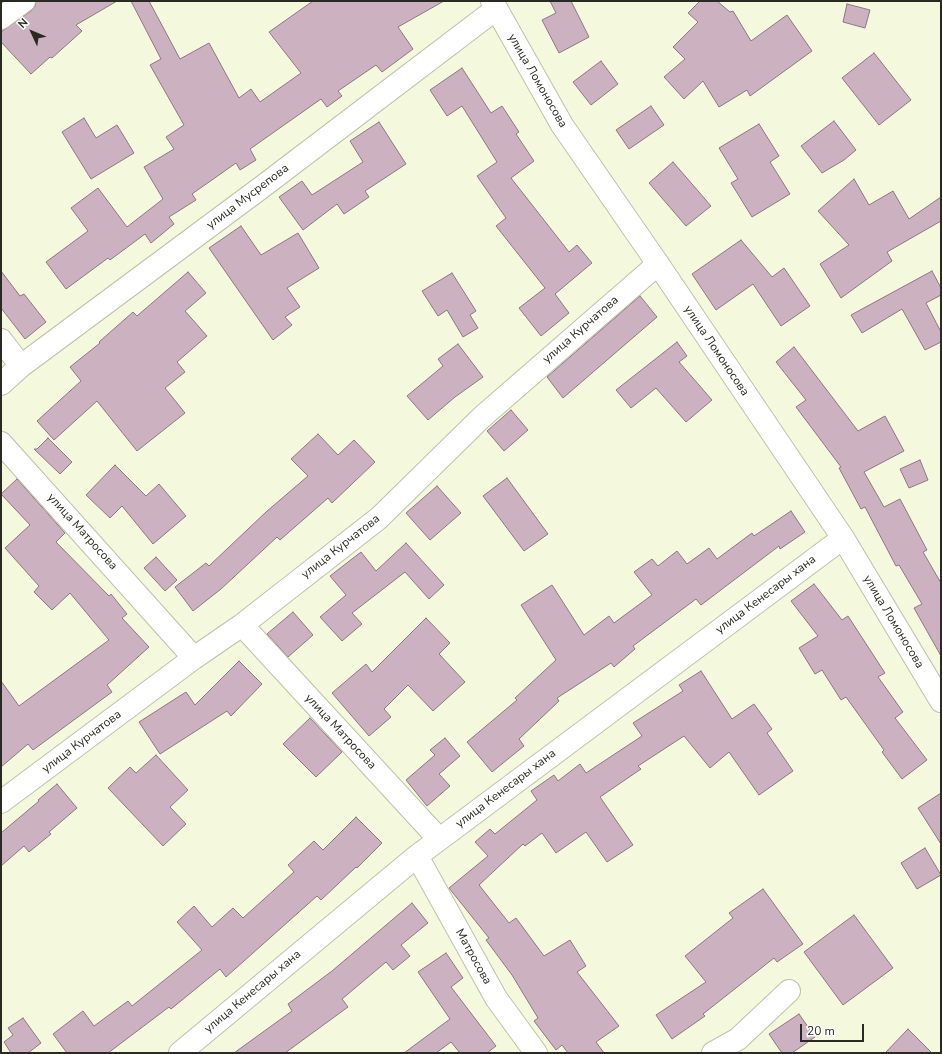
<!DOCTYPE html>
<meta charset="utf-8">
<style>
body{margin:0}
#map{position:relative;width:942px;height:1054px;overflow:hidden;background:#f4f8dd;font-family:"Nunito Sans",sans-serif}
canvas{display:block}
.frame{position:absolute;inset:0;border:2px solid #292a21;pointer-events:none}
.north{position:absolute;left:12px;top:12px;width:40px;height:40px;-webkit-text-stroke:3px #fff;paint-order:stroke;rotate:314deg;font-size:11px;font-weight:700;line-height:16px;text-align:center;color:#292a21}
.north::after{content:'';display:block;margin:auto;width:14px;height:18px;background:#292a21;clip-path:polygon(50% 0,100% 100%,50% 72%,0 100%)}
.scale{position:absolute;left:800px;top:1024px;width:64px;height:18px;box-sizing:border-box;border:2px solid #292a21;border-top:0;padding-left:5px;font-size:12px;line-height:14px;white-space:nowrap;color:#292a21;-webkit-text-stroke:3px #fff;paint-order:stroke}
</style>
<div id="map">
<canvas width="942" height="1054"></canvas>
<div class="frame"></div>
<div class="north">N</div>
<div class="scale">20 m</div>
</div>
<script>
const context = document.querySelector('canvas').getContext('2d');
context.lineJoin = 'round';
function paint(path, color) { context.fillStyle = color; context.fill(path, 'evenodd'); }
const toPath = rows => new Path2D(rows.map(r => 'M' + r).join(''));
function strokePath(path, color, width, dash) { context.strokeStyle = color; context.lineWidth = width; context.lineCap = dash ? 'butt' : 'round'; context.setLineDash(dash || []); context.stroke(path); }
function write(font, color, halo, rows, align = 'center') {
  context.font = font + ' "Nunito Sans",sans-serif'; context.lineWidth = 3; context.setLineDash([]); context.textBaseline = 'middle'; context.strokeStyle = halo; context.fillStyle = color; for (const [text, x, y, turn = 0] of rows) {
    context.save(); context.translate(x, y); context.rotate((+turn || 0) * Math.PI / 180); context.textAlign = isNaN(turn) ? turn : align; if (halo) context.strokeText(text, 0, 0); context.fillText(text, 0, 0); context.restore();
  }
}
const building = toPath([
 [36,1,117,1,76,25,82,31,52,58,50,57,31,74,1,42,1,32,31,11,35,6,36,1],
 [131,1,149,1,180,59,209,43,239,98,251,89,260,102,301,73,269,32,313,1,444,1,398,27,413,49,382,72,376,65,338,91,342,96,327,107,321,99,250,149,256,160,240,170,236,163,192,194,196,200,169,217,174,224,151,243,145,234,110,260,108,258,66,289,46,262,88,231,71,208,98,188,127,227,163,199,144,167,174,149,166,137,184,125,150,65,161,59,131,1],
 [550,1,571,1,589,37,559,53,542,20,556,13,550,1],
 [700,1,717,1,730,12,733,11,751,41,787,15,812,51,750,96,747,90,719,107,703,81,684,99,664,77,685,59,673,47,698,22,688,13,700,1],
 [847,4,870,10,865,28,843,22,847,4],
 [874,53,911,100,879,125,842,78,874,53],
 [601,61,618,84,591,105,573,82,601,61],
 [462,68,491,113,502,106,519,132,516,134,534,161,511,178,569,252,577,245,592,263,555,294,569,313,541,336,519,308,545,288,496,226,506,218,477,176,497,162,462,106,447,116,430,90,462,68],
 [651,106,664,125,629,149,616,130,651,106],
 [84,118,96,138,117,125,134,153,91,179,62,132,84,118],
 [834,121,856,150,844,160,822,173,801,146,834,121],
 [379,122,406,164,365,191,369,197,344,214,337,204,303,230,279,197,302,181,312,195,363,162,350,141,379,122],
 [759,124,779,156,770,162,790,194,752,217,731,183,738,179,719,148,759,124],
 [673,162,711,206,686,226,649,183,673,162],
 [854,179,869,205,893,191,909,219,941,197,941,221,887,252,892,261,841,298,820,264,849,245,818,211,854,179],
 [241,226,261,255,298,233,319,268,287,288,300,307,285,317,292,325,273,340,209,248,241,226],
 [741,240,772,277,784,268,810,306,781,326,753,284,716,310,692,274,741,240],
 [1,271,20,296,24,294,46,322,25,339,1,308,1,271],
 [932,271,941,288,941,295,926,303,941,332,941,342,925,350,902,309,862,333,851,315,932,271],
 [188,272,206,293,185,311,207,336,177,362,185,372,165,388,185,413,137,451,97,401,54,440,37,421,81,381,70,367,100,343,99,342,133,312,137,316,188,272],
 [452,273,476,311,470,315,478,328,463,337,447,310,438,316,422,291,452,273],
 [640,296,657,317,563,398,547,377,640,296],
 [677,342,687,356,679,362,712,400,686,422,656,388,631,408,616,390,677,342],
 [458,344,483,377,455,397,428,420,407,396,443,366,438,359,458,344],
 [794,347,858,431,885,416,904,451,864,472,884,507,900,499,927,550,923,552,941,583,941,656,914,608,922,604,899,565,896,566,865,507,861,509,839,468,841,467,796,407,806,400,776,362,794,347],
 [511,410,528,430,504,451,487,431,511,410],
 [318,434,338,455,354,440,375,462,332,503,328,498,280,540,277,537,221,589,193,611,175,587,206,563,209,566,266,512,308,476,291,459,318,434],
 [48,438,72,462,60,474,34,449,37,449,48,438],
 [920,460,928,480,909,488,900,469,920,460],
 [115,465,146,496,159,484,186,516,153,544,122,506,110,518,86,495,115,465],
 [507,478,548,534,524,551,483,496,507,478],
 [17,479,65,533,56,542,109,596,111,594,127,614,122,618,149,647,107,685,112,692,33,750,28,744,1,767,1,681,19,706,109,640,70,593,52,610,34,592,39,586,5,548,30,525,1,494,17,479],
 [437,486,461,513,430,540,406,513,437,486],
 [791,511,805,532,780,549,779,546,701,605,696,599,633,646,635,649,614,667,611,663,557,698,559,701,519,739,524,746,492,772,467,742,517,700,515,698,556,660,521,605,552,585,584,635,609,616,614,623,652,595,634,572,652,559,658,566,677,551,687,564,709,548,717,559,752,533,754,536,791,511],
 [406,543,444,585,429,599,405,572,352,613,362,624,342,641,320,617,346,595,330,576,361,552,376,571,406,543],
 [156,557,177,580,165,591,144,568,156,557],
 [814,584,842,620,848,616,885,673,878,677,903,712,895,718,927,760,902,779,882,752,884,750,846,697,841,700,822,670,815,674,799,648,818,636,791,601,814,584],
 [293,612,313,635,288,657,267,634,293,612],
 [426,618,450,643,439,654,465,682,433,711,408,685,384,709,391,717,369,736,332,693,366,664,372,672,426,618],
 [239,661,262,684,231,716,227,711,160,754,139,722,186,692,195,705,239,661],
 [701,671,732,719,754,704,772,729,767,733,793,771,759,795,729,752,710,768,684,736,638,766,641,769,600,797,633,845,607,862,586,832,556,853,542,833,525,846,523,844,479,885,509,923,516,918,544,956,570,940,586,966,577,972,619,1026,596,1042,604,1053,568,1053,562,1045,556,1050,534,1021,538,1018,512,975,486,940,489,938,449,888,488,856,475,842,490,829,495,834,537,800,531,791,554,775,558,781,580,764,586,773,642,736,633,723,683,691,679,685,701,671],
 [310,718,342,752,316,777,283,744,310,718],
 [445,738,460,756,439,774,450,786,427,806,406,780,435,755,430,750,445,738],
 [156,755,188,790,170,807,186,824,163,846,108,788,130,767,136,773,156,755],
 [57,784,77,808,49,832,51,834,29,852,24,846,1,866,1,833,39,801,38,800,57,784],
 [941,793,941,844,918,808,941,793],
 [356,817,382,843,357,868,356,867,321,900,317,896,226,977,220,969,171,1009,169,1007,108,1053,67,1053,53,1034,83,1011,94,1026,128,1001,132,1006,202,950,177,922,194,906,212,927,233,908,243,918,294,872,288,865,314,841,323,850,356,817],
 [925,848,941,875,917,889,901,863,925,848],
 [763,889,803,944,777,962,774,958,703,1014,705,1016,672,1039,656,1015,706,982,685,956,733,918,729,913,763,889],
 [412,903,428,923,401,945,410,956,393,970,386,962,342,999,348,1007,285,1053,234,1053,292,1011,288,1004,332,971,412,903],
 [854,915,893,968,843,1005,804,952,854,915],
 [446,953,463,978,451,987,496,1046,487,1053,460,1053,451,1042,436,1053,404,1053,450,1019,418,972,446,953],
 [799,1014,815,1037,792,1053,782,1053,769,1034,799,1014],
 [23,1018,41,1043,28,1053,11,1053,4,1042,13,1035,8,1028,23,1018],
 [908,1029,932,1053,885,1053,908,1029]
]);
const street = toPath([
 [1,18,24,1],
 [1,340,21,366],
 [1,384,21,366,262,187,496,9],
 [1,443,194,658],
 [242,625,439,839],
 [1,802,194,658,242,625,379,518,482,417,658,264],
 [417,856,496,998,536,1053],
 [180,1053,417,856,843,538],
 [713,1053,738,1039,789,991]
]);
const primary = toPath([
 [492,1,562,125,658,264,843,538,941,701]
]);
const streetNames = [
 ["улица Ломоносова",537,81,60],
 ["улица Мусрепова",248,197,-37],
 ["улица Курчатова",581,330,-41],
 ["улица Ломоносова",716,351,56],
 ["улица Матросова",82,532,48],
 ["улица Курчатова",341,547,-38],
 ["улица Кенесары хана",766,595,-37],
 ["улица Ломоносова",893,622,59],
 ["улица Матросова",340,732,47],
 ["улица Курчатова",82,742,-37],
 ["улица Кенесары хана",506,789,-37],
 ["Матросова",473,957,61],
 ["улица Кенесары хана",253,992,-40]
];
paint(building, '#ccb2c1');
strokePath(building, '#8d7683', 1);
strokePath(street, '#bec2a9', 24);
strokePath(primary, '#bec2a9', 24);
strokePath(street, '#fff', 22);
strokePath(primary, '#fff', 22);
write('12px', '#292a21', '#fff', streetNames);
</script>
